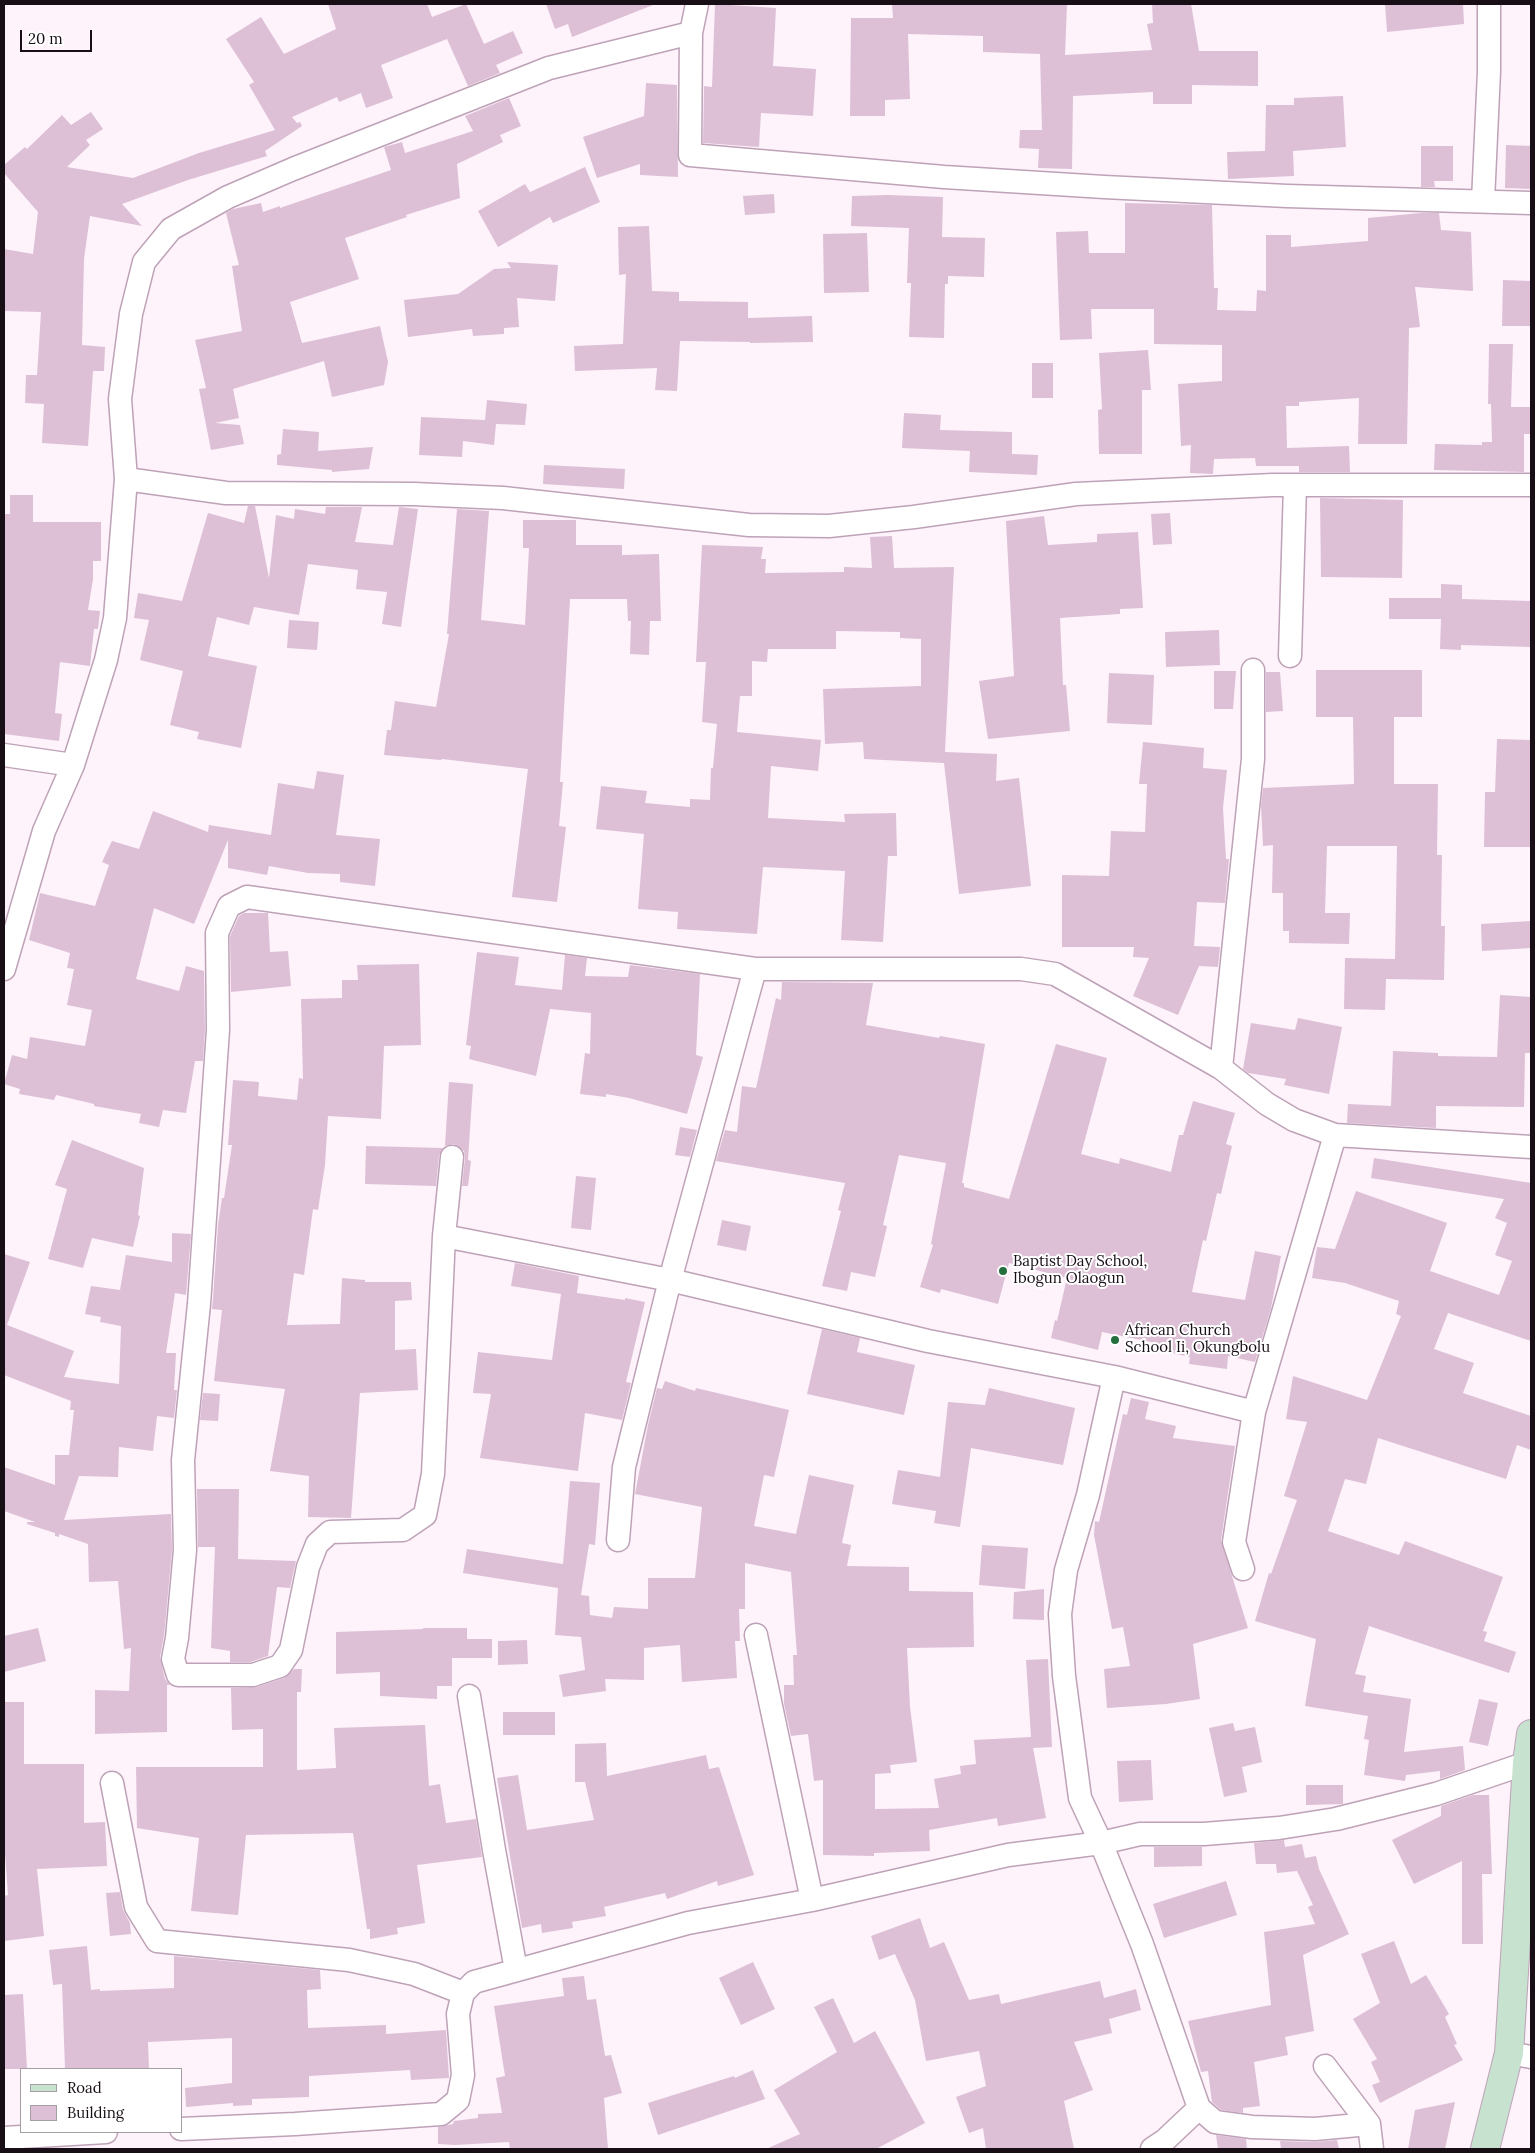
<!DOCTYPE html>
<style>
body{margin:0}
#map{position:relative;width:1535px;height:2153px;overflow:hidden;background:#fef2fb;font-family:Lora,serif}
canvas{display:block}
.frame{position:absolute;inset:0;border:5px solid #180e16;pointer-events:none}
.legend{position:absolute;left:20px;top:2068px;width:162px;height:65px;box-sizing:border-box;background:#fff;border:1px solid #a39fa2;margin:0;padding:6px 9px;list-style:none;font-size:15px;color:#180e16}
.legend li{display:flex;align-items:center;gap:10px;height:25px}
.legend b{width:25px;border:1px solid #a39fa2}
.scale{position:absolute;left:20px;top:30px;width:72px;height:22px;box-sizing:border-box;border:2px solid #180e16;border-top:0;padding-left:6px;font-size:15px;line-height:18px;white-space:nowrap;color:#180e16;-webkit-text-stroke:4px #fff;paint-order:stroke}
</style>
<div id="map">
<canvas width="1535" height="2153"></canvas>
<div class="frame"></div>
<ul class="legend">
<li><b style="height:6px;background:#c8e2d0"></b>Road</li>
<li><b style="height:14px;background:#ddc0d6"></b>Building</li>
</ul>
<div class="scale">20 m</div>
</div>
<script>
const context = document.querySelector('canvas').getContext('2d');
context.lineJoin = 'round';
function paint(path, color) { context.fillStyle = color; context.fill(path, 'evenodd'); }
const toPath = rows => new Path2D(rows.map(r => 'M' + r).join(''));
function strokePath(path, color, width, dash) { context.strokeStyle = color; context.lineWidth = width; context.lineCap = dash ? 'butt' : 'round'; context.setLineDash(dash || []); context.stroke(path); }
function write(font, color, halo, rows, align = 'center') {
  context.font = font + ' Lora,serif'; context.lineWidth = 4; context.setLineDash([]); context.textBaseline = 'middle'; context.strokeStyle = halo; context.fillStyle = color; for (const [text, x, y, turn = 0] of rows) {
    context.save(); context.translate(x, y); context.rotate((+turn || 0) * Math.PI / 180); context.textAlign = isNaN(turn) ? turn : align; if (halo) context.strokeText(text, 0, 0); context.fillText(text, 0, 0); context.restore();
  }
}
const building = toPath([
 [328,4,427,4,432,17,466,4,484,44,513,31,523,53,496,65,500,73,468,86,447,39,381,65,393,98,366,108,361,93,339,102,337,97,292,117,297,123,300,122,302,126,265,151,267,156,188,180,122,204,142,226,90,216,84,259,82,345,105,347,104,371,93,371,88,446,42,443,44,404,25,403,26,375,37,375,41,312,4,311,4,249,33,254,38,212,4,173,4,165,25,147,27,149,62,115,71,125,91,112,103,129,86,140,90,145,67,167,133,178,199,153,275,130,249,85,254,82,226,39,261,17,284,54,336,29],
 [546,4,653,4,653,5,572,37,568,24,555,29],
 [715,4,776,8,773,66,816,69,813,116,761,113,759,147,703,143,704,86,712,87],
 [892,4,984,5,984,4,1067,4,1065,55,1152,50,1147,24,1153,23,1152,4,1191,4,1199,51,1258,51,1258,86,1192,85,1192,104,1153,104,1153,92,1073,96,1072,169,1038,168,1039,149,1019,148,1020,130,1042,130,1040,54,983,52,983,36,908,34,910,99,885,100,885,116,850,116,851,18,893,18],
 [1385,4,1463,4,1464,24,1387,32],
 [646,83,677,85,678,177,640,175,640,164,597,178,583,137,644,116],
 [1343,96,1346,147,1293,151,1294,176,1228,179,1227,152,1265,151,1266,105,1294,105,1294,98],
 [509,98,521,126,500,135,503,142,457,164,460,198,406,215,407,217,345,238,359,279,290,302,302,343,380,326,388,362,384,385,332,397,324,361,233,389,239,418,215,423,240,425,244,444,211,450,199,389,206,388,195,340,242,331,232,266,239,265,226,213,233,209,261,203,263,212,280,206,280,208,391,170,384,147,402,142,405,153,473,131,465,116],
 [1506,145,1531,146,1531,189,1505,188],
 [1421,146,1453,146,1453,181,1434,181,1435,187,1421,187],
 [585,167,600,202,553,223,550,217,498,247,478,211,525,184,530,192],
 [774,194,775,213,745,215,743,196],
 [888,195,943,197,942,237,985,238,984,277,948,276,948,284,945,284,944,338,909,337,911,283,907,283,909,228,851,226,852,196],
 [1125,203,1212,205,1214,288,1218,288,1217,310,1256,311,1257,290,1266,291,1266,235,1291,235,1291,247,1368,241,1368,218,1421,213,1439,213,1441,230,1471,232,1473,291,1415,287,1420,327,1409,328,1407,444,1358,444,1359,398,1299,402,1299,406,1286,406,1287,448,1349,446,1350,472,1299,472,1299,466,1256,466,1255,458,1214,459,1213,474,1190,473,1191,445,1181,446,1178,384,1222,381,1222,345,1154,344,1154,309,1091,309,1092,339,1060,340,1056,232,1088,231,1089,253,1125,253],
 [649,226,652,291,679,292,679,301,748,302,748,318,812,316,813,342,750,343,750,342,680,341,677,391,655,390,657,368,575,371,574,346,623,344,626,274,619,275,618,227],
 [867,233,869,292,824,293,823,234],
 [507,262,558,265,555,301,517,298,519,327,504,328,504,334,473,336,472,329,408,337,404,300,458,294,494,269,511,268],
 [1503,280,1531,281,1531,326,1502,326],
 [1489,344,1513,344,1511,407,1531,407,1531,434,1524,434,1524,472,1434,470,1435,444,1482,445,1482,442,1492,442,1491,404,1488,404],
 [1148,350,1151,390,1142,390,1142,454,1099,454,1098,410,1102,409,1099,353],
 [1032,363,1053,363,1053,398,1032,398],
 [487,400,527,404,525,425,496,424,494,445,463,441,462,457,419,455,421,417,485,420],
 [904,413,941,415,940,430,1012,432,1012,454,1038,455,1037,475,969,472,970,451,902,448],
 [283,429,319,432,318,451,373,447,369,469,332,472,332,470,277,465,277,455,281,454],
 [544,465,625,469,624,489,543,484],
 [10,495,33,495,33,522,101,522,101,561,93,561,93,579,88,610,100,611,98,629,94,629,90,666,60,662,55,713,62,714,59,741,4,734,4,514,10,514],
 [1320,498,1403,500,1402,578,1321,577],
 [248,506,255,506,269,578,276,515,294,519,295,509,325,514,326,507,362,507,355,542,393,545,399,507,418,509,401,627,382,624,387,592,356,589,358,570,308,564,299,615,254,607,249,625,217,617,208,656,257,666,241,748,197,739,199,732,170,725,183,671,140,660,149,620,134,618,138,593,182,601,208,513,244,523],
 [457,509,489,511,481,620,525,625,529,548,523,548,523,520,576,520,576,545,622,545,622,555,659,554,661,621,650,621,649,655,630,654,631,621,628,621,627,599,570,599,560,782,563,782,559,826,566,827,557,902,512,897,528,769,442,759,441,760,384,755,387,730,391,730,395,701,436,707,449,634,447,634],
 [1170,513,1172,544,1153,545,1151,514],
 [1044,516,1048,545,1097,542,1097,534,1138,532,1143,608,1120,609,1120,614,1060,618,1063,685,1066,685,1070,731,988,739,979,681,1014,676,1006,521],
 [892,536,894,568,954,567,945,752,997,754,996,781,1019,778,1031,886,959,894,944,763,864,759,863,742,825,744,823,689,921,686,921,639,900,638,900,632,836,631,836,649,768,649,767,662,752,661,752,696,740,696,737,732,821,740,818,771,771,766,768,818,845,822,844,814,896,813,897,856,888,856,883,942,841,940,845,871,763,867,757,934,677,929,678,912,638,909,644,834,596,829,601,786,647,791,645,803,690,807,690,799,710,800,711,768,713,768,717,724,702,722,706,662,696,662,702,545,763,547,761,559,766,559,765,573,844,572,844,567,872,568,870,537],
 [1441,584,1462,585,1462,599,1531,601,1531,647,1461,645,1461,650,1440,649,1441,619,1389,619,1389,598,1441,598],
 [289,620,319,622,317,650,287,648],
 [1219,630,1220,665,1166,667,1165,632],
 [1316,670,1422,670,1422,717,1394,717,1394,784,1438,784,1437,855,1442,855,1441,926,1445,926,1444,980,1386,979,1385,1010,1344,1009,1345,958,1395,959,1397,846,1327,846,1325,913,1350,913,1349,944,1289,943,1289,931,1283,931,1283,893,1272,893,1273,845,1263,846,1261,805,1263,788,1354,784,1353,717,1316,717],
 [1214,671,1236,671,1233,709,1214,709],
 [1266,672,1280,672,1283,711,1266,712],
 [1109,673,1154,675,1152,725,1107,723],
 [1497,739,1531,740,1531,847,1484,847,1485,792,1495,792],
 [1143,742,1204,748,1203,768,1227,770,1223,808,1226,859,1229,859,1225,903,1197,902,1194,946,1220,947,1218,967,1199,966,1178,1015,1133,996,1149,958,1133,957,1134,947,1062,947,1062,875,1109,876,1111,831,1145,832,1147,784,1139,784],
 [317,771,344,775,336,835,380,839,375,886,340,882,340,874,308,873,269,866,267,875,228,868,228,840,194,924,154,908,136,979,179,991,186,966,204,971,205,1030,203,1061,195,1061,186,1113,163,1110,159,1127,139,1123,141,1114,94,1106,94,1104,56,1095,54,1100,19,1094,20,1089,4,1084,12,1055,27,1059,30,1037,85,1046,92,1010,67,1005,74,969,67,968,70,953,29,940,40,893,95,906,109,865,102,862,112,841,139,849,153,811,208,832,209,825,271,835,278,783,314,789],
 [244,913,268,913,270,952,288,951,291,986,231,992,230,936,239,916],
 [1531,921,1531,948,1482,951,1481,924],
 [477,952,519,957,515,985,562,990,565,955,587,958,585,976,628,977,630,965,700,974,696,1055,703,1057,687,1114,629,1098,606,1094,606,1097,580,1094,585,1053,590,1054,591,1013,550,1009,536,1076,469,1059,471,1046,466,1045],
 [419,964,421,1045,384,1046,381,1119,328,1116,325,1165,318,1210,313,1209,304,1275,294,1273,287,1325,340,1324,342,1278,365,1280,365,1282,411,1282,412,1300,395,1301,395,1350,416,1349,418,1390,360,1393,351,1518,308,1517,309,1476,270,1471,285,1389,214,1381,222,1310,212,1309,213,1299,218,1225,222,1198,224,1198,232,1145,228,1145,233,1080,259,1082,258,1096,297,1100,299,1078,303,1079,301,999,342,998,342,980,358,980,357,965],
 [782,982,873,983,866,1025,939,1038,940,1036,985,1044,962,1183,964,1183,964,1187,1009,1199,1056,1044,1107,1058,1081,1154,1119,1164,1120,1158,1171,1172,1179,1135,1183,1135,1193,1101,1235,1113,1226,1144,1232,1146,1221,1194,1217,1193,1206,1241,1203,1240,1192,1292,1245,1300,1255,1251,1281,1256,1271,1308,1255,1362,1228,1356,1227,1369,1189,1364,1190,1357,1154,1349,1156,1343,1102,1332,1098,1350,1051,1338,1055,1320,1057,1321,1067,1278,1009,1263,998,1304,941,1289,940,1293,920,1287,933,1245,931,1244,946,1163,899,1155,883,1225,887,1226,875,1277,851,1272,847,1291,822,1286,841,1211,838,1210,845,1183,716,1161,725,1130,737,1132,742,1086,756,1088,776,998,781,1000],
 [1500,995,1531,997,1531,1053,1525,1053,1524,1107,1436,1106,1436,1128,1347,1123,1348,1104,1391,1106,1393,1051,1438,1053,1438,1056,1497,1057],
 [1298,1018,1342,1027,1329,1094,1284,1085,1286,1079,1248,1073,1243,1069,1251,1023,1295,1030],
 [449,1082,473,1084,468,1160,471,1161,468,1186,462,1186,465,1158,464,1151,454,1144,445,1146],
 [680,1127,697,1130,690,1157,675,1155],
 [72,1140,144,1168,138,1215,140,1216,133,1247,92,1238,83,1268,48,1259,67,1189,55,1185],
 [366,1146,443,1148,439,1156,436,1186,365,1184],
 [1374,1158,1531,1183,1531,1341,1448,1313,1434,1349,1474,1363,1463,1393,1531,1416,1531,1450,1517,1445,1506,1479,1378,1438,1366,1484,1345,1479,1328,1531,1399,1555,1405,1541,1503,1577,1483,1631,1487,1632,1484,1641,1516,1652,1509,1673,1369,1626,1355,1674,1366,1676,1363,1692,1411,1699,1404,1752,1463,1746,1465,1770,1440,1779,1440,1771,1406,1775,1405,1781,1364,1775,1369,1740,1364,1739,1368,1716,1305,1706,1316,1639,1255,1621,1269,1573,1271,1574,1297,1500,1284,1496,1307,1422,1286,1419,1293,1376,1367,1400,1401,1316,1396,1314,1399,1301,1345,1283,1312,1278,1317,1247,1335,1249,1356,1191,1447,1223,1430,1271,1499,1295,1512,1261,1495,1255,1507,1223,1495,1218,1504,1199,1371,1178],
 [576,1176,596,1178,591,1230,571,1228],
 [722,1220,751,1226,746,1251,717,1245],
 [172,1233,191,1234,186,1295,175,1293,166,1353,176,1353,174,1390,177,1390,174,1418,157,1416,153,1451,119,1447,118,1477,79,1476,64,1520,171,1514,172,1550,164,1636,160,1657,165,1679,170,1685,167,1685,167,1732,95,1734,95,1690,129,1691,131,1648,124,1649,118,1581,89,1582,88,1544,59,1534,59,1537,55,1536,55,1533,27,1524,27,1522,35,1522,4,1511,4,1467,55,1485,55,1455,69,1455,74,1410,70,1410,71,1401,4,1375,4,1254,30,1262,7,1325,74,1351,64,1377,119,1384,121,1326,100,1322,101,1317,85,1314,91,1286,120,1290,126,1255,172,1262],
 [515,1263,579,1276,577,1293,625,1300,625,1298,645,1302,626,1382,631,1383,622,1420,585,1413,578,1471,480,1458,491,1394,473,1393,478,1352,552,1360,561,1294,511,1286],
 [822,1329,860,1338,857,1352,915,1365,904,1415,807,1394],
 [665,1381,695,1391,696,1388,789,1410,774,1477,764,1475,754,1526,796,1534,809,1475,854,1485,842,1543,851,1545,847,1566,909,1567,909,1591,973,1592,974,1647,907,1648,910,1707,917,1762,890,1765,891,1773,875,1774,875,1809,939,1808,934,1779,961,1774,960,1766,976,1764,974,1740,1031,1737,1026,1660,1048,1659,1052,1747,1033,1748,1046,1818,998,1826,997,1818,929,1830,930,1851,874,1853,874,1856,823,1855,823,1780,814,1781,808,1734,791,1736,784,1704,784,1685,794,1685,793,1655,797,1655,791,1572,745,1563,745,1609,739,1609,740,1641,735,1641,737,1678,682,1682,680,1645,644,1648,644,1680,605,1679,606,1691,563,1697,559,1675,585,1670,581,1637,555,1635,558,1588,463,1573,467,1549,563,1564,570,1481,600,1483,595,1545,589,1544,581,1595,589,1596,590,1615,612,1618,614,1607,648,1609,648,1578,695,1578,702,1507,635,1494,648,1425,657,1388,662,1389],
 [989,1388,1075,1408,1063,1465,971,1448,960,1527,934,1523,936,1511,892,1504,898,1470,940,1477,948,1402,985,1405],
 [203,1393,220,1394,218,1421,200,1420],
 [1131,1398,1149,1402,1145,1419,1176,1426,1173,1438,1235,1446,1221,1540,1248,1628,1193,1644,1200,1699,1166,1704,1107,1708,1104,1669,1130,1666,1123,1627,1112,1629,1094,1535,1095,1521,1099,1522,1123,1414,1127,1415],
 [197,1489,239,1489,238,1559,296,1561,290,1588,277,1587,268,1656,251,1662,230,1662,230,1651,211,1648,215,1547,198,1547],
 [982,1545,1028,1548,1025,1589,979,1585],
 [1044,1589,1044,1620,1013,1619,1014,1592],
 [38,1628,46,1661,4,1672,4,1636],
 [423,1628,467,1628,467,1639,492,1639,492,1658,452,1658,452,1686,437,1686,437,1699,380,1696,380,1672,336,1674,336,1632,423,1629],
 [527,1640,528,1664,498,1665,498,1641],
 [294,1669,302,1669,301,1692,297,1692,297,1770,336,1768,334,1728,425,1725,429,1786,440,1784,446,1823,476,1819,482,1857,417,1865,425,1923,397,1928,398,1934,370,1939,370,1929,367,1929,353,1833,246,1835,238,1915,191,1911,199,1838,137,1828,136,1767,263,1767,263,1729,232,1730,231,1688,257,1687,284,1678],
 [1479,1699,1498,1703,1488,1746,1469,1742],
 [4,1702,24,1702,24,1764,84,1764,84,1823,105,1822,107,1866,37,1869,44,1936,4,1941,4,1896,8,1895,4,1839],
 [503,1712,555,1712,555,1735,503,1735],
 [1233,1723,1235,1731,1255,1727,1262,1762,1242,1767,1247,1792,1224,1797,1209,1728],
 [606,1743,607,1776,706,1755,709,1769,719,1767,754,1875,718,1886,717,1881,667,1899,665,1893,604,1907,606,1916,572,1922,573,1928,542,1933,541,1924,522,1928,497,1778,518,1775,527,1830,594,1820,585,1782,575,1782,575,1744],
 [1151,1760,1153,1800,1119,1802,1117,1761],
 [1306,1785,1343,1785,1343,1804,1306,1805],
 [1473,1795,1489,1795,1492,1874,1482,1874,1483,1944,1462,1944,1462,1861,1414,1884,1392,1840,1441,1816,1441,1806],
 [1284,1840,1285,1847,1302,1844,1305,1858,1316,1856,1319,1869,1349,1934,1303,1955,1314,2031,1285,2037,1288,2055,1254,2062,1260,2106,1243,2108,1243,2113,1221,2110,1212,2102,1208,2071,1201,2072,1188,2021,1271,2005,1264,1932,1315,1924,1308,1907,1313,1905,1297,1871,1277,1873,1276,1864,1256,1864,1254,1843],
 [1154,1847,1202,1847,1202,1866,1154,1867],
 [1226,1881,1237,1915,1164,1938,1153,1904],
 [120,1892,123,1910,130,1923,131,1934,110,1936,106,1893],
 [920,1918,930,1948,944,1942,969,2000,999,1994,1001,2004,1100,1981,1104,1998,1136,1989,1141,2010,1109,2019,1112,2033,1074,2042,1093,2090,1064,2101,1074,2149,986,2149,983,2128,969,2133,956,2097,986,2086,979,2051,926,2061,915,2000,895,1954,879,1960,871,1936],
 [1394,1941,1411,1984,1426,1975,1449,2014,1445,2017,1457,2044,1454,2045,1463,2060,1380,2103,1372,2085,1380,2082,1371,2062,1377,2059,1353,2019,1380,2003,1361,1954],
 [87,1946,91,1990,100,1989,100,1991,174,1988,174,1956,320,1970,321,1989,307,1990,308,2028,386,2025,386,2034,446,2030,449,2078,411,2080,410,2070,309,2076,309,2097,252,2099,252,2105,233,2106,233,2103,186,2107,185,2088,232,2083,232,2038,148,2042,149,2069,65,2069,62,1984,53,1985,49,1950],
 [753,1962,775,2009,741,2025,719,1978],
 [584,1976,587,2000,596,1999,605,2056,611,2055,622,2093,604,2098,608,2149,510,2149,509,2142,455,2145,438,2144,438,2127,453,2124,454,2121,478,2118,478,2114,502,2113,496,2078,505,2076,494,2006,564,1996,562,1978],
 [23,1994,27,2069,4,2069,4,1995],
 [833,1998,854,2043,875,2031,925,2123,876,2149,766,2149,800,2134,774,2090,837,2052,814,2007],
 [753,2070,765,2099,658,2135,648,2103,734,2076,735,2078],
 [1455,2102,1445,2149,1408,2149,1415,2110],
 [1216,2135,1246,2139,1247,2149,1218,2149],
 [1337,2140,1339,2149,1281,2149,1280,2141,1315,2142]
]);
const street = toPath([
 [697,4,691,33,690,155,944,177,1104,187,1287,196,1531,203],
 [1483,201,1489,71,1489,4],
 [126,479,226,493,414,494,503,498,749,525,829,526,914,517,1076,494,1273,485,1531,485],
 [1290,656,1295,485],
 [4,755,73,765],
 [4,969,44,831,73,765,106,660,115,618,126,479,120,399,131,314,144,262,171,229,228,197,293,169,549,68,691,33],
 [1221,1068,1253,759,1253,670],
 [452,1157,444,1236,433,1474,425,1515,403,1530,330,1532,317,1544,308,1567,291,1650,280,1666,253,1675,178,1675,173,1659,177,1638,185,1550,183,1460,199,1304,218,1030,217,933,229,906,247,897,755,969,1021,969,1055,974,1221,1068,1267,1104,1294,1120,1335,1135,1531,1147],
 [444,1236,670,1280,928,1341,1114,1377,1254,1412],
 [1114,1377,1088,1495,1066,1570,1060,1614,1064,1676,1080,1798,1101,1843,1142,1944,1199,2108,1215,2122,1252,2127,1315,2129,1369,2124],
 [618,1540,624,1467,637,1414,670,1280,755,969],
 [1243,1569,1234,1542,1254,1412,1335,1135],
 [756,1635,812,1900],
 [469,1696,494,1850,516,1970],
 [112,1783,136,1907,157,1941,349,1960,414,1974,463,1993],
 [1509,2053,1531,2057],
 [1325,2066,1369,2124,1372,2149],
 [181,2129,295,2124,441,2114,458,2100,463,2075,458,2014,463,1993,474,1982,688,1923,812,1900,1008,1855,1101,1843,1140,1834,1204,1834,1279,1828,1336,1819,1436,1794,1527,1763],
 [4,2138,106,2132],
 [1152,2149,1164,2141,1199,2108]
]);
const secondary = toPath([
 [1485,2149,1509,2053,1527,1763,1531,1734]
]);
const markers = [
 [1003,1271,5,"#236f3d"],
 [1115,1340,5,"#236f3d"]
];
const poiNames = [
 ["Baptist Day School,",1013,1262],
 ["Ibogun Olaogun",1013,1279],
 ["African Church",1125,1331],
 ["School Ii, Okungbolu",1125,1348]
];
paint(building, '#ddc0d6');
strokePath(street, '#bea2b7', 25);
strokePath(secondary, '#bea2b7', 30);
strokePath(street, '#fff', 22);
strokePath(secondary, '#c8e2d0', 28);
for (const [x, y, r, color] of markers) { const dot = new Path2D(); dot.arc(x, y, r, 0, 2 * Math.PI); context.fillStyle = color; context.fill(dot); strokePath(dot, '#fff', 2); }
write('15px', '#180e16', '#fff', poiNames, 'left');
</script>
